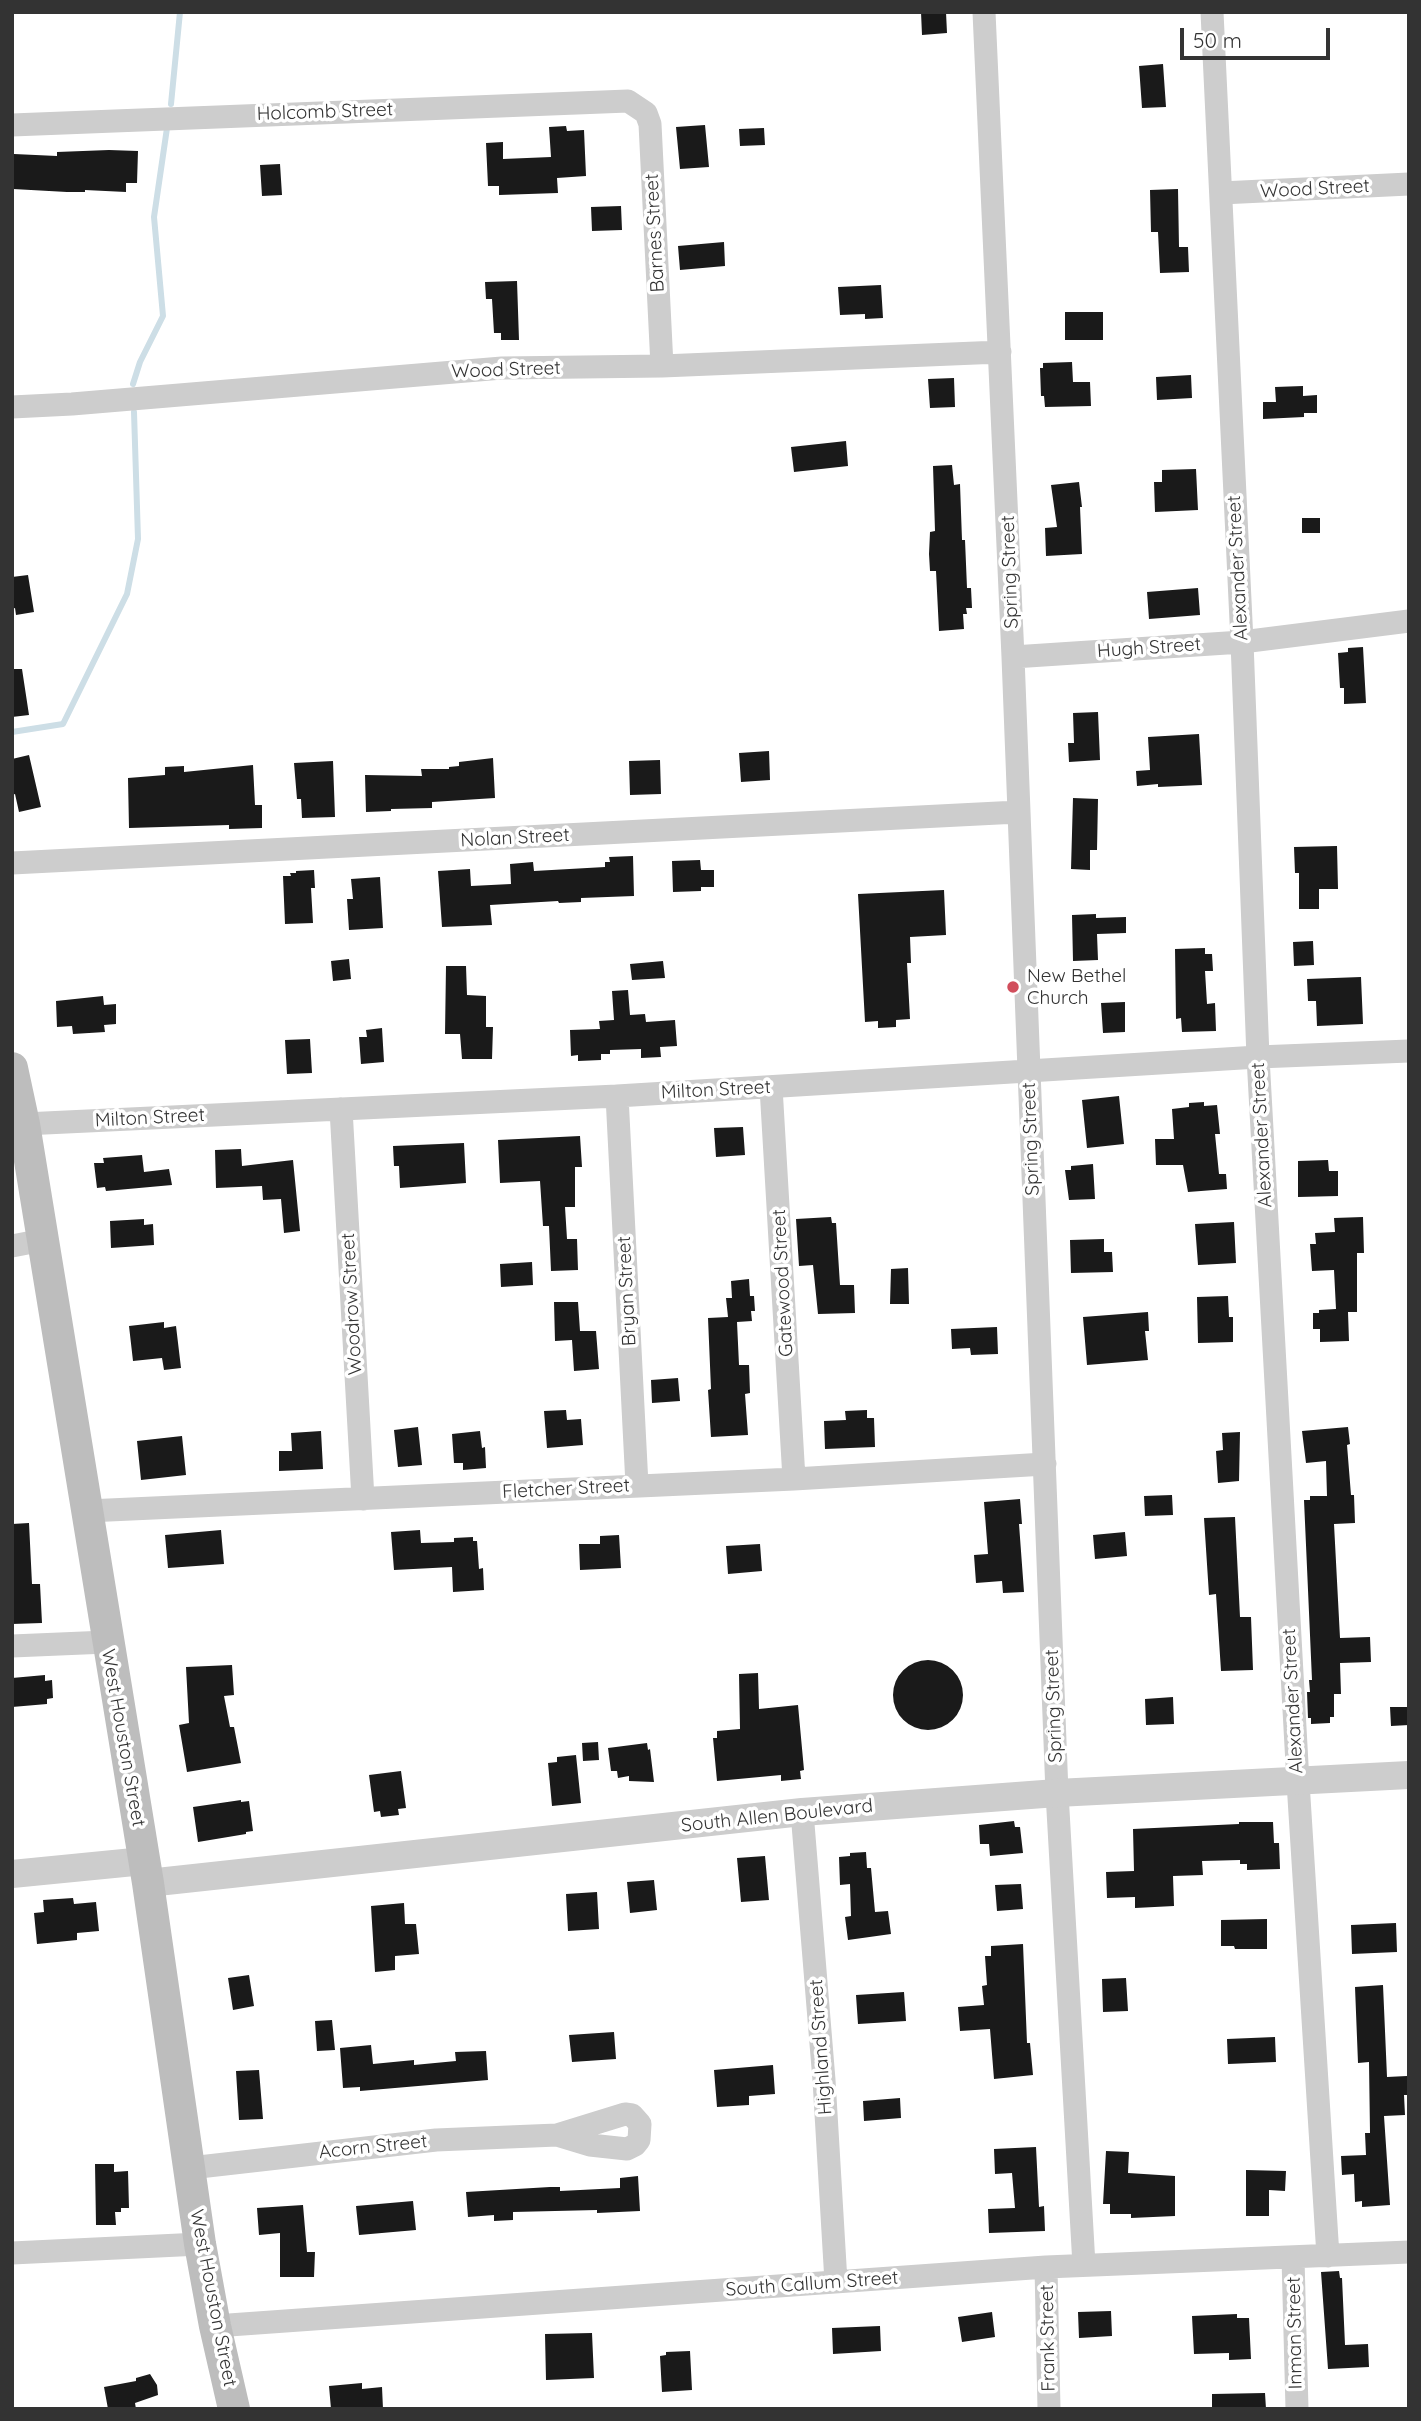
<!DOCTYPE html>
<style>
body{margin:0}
#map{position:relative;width:1421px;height:2421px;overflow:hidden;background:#fff;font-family:Quicksand,sans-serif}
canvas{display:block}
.frame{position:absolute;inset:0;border:14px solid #333;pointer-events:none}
.scale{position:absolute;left:1180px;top:28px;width:150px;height:32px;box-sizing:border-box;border:4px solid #333;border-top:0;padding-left:9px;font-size:21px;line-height:24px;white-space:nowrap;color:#333;-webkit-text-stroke:5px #fff;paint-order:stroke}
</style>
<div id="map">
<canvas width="1421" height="2421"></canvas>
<div class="frame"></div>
<div class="scale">50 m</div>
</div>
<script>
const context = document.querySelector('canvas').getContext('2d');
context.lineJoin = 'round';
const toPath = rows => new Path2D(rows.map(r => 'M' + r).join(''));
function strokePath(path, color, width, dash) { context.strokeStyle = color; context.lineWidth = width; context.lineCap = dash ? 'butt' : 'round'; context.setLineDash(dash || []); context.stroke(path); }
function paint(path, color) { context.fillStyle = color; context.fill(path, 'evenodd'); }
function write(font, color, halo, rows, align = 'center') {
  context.font = font + ' Quicksand,sans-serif'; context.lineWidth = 7; context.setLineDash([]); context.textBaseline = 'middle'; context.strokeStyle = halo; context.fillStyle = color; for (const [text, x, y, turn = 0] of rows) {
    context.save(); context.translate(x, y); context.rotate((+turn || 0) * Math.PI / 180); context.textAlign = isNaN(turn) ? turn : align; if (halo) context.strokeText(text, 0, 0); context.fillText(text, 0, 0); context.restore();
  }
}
const stream = toPath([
 [171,104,180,12],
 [133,384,140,362,163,316,154,217,167,128],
 [12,732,63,724,127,594,138,539,134,412]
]);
const building = toPath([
 [921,12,946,12,947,33,922,35],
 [1163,64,1166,107,1142,108,1139,66],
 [705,125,709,167,680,169,676,127],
 [566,126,567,131,584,130,586,176,557,178,558,193,499,195,499,186,488,186,486,143,503,142,503,159,551,157,549,127],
 [764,128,765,145,740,146,739,129],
 [109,150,138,151,137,183,126,183,126,192,85,190,85,192,67,192,13,189,14,154,57,156,57,152],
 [280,164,282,195,262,196,260,165],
 [1178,189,1179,247,1188,247,1189,272,1160,273,1158,232,1151,232,1150,190],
 [621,206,622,230,592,231,591,207],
 [724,242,725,266,680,270,678,246],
 [517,281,519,340,501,340,501,333,494,333,492,299,486,299,485,282],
 [881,285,883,318,865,319,865,314,840,315,838,287],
 [1065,312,1103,312,1103,340,1065,340],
 [1072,362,1073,382,1090,382,1091,406,1045,407,1044,396,1041,396,1040,368,1043,368,1043,363],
 [1191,375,1192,398,1157,400,1156,377],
 [954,378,955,407,930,408,928,379],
 [1303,386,1303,396,1317,395,1317,413,1304,413,1304,417,1263,419,1263,402,1276,402,1275,387],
 [846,441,848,466,794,472,791,447],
 [952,465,954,485,960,484,962,540,965,540,967,588,971,588,972,608,966,608,967,614,963,614,964,629,939,631,936,571,930,571,929,554,930,532,935,531,933,466],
 [1196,469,1198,510,1155,512,1154,482,1162,482,1162,470],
 [1079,482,1082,507,1080,507,1082,554,1046,556,1045,528,1057,527,1051,485],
 [1302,518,1320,518,1320,533,1302,533],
 [28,575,34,612,16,615,15,608,12,609,12,577],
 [1198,588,1200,615,1149,619,1147,592],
 [1363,647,1366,703,1344,704,1344,688,1340,688,1338,653,1348,652,1348,648],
 [12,669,22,669,29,715,12,717],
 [1098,712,1100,760,1069,762,1068,743,1074,743,1073,713],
 [1199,734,1202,785,1158,787,1158,784,1137,786,1136,771,1150,770,1148,737],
 [769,751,770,780,741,782,739,753],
 [29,755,41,807,19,812,15,794,12,795,12,759],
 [493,758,495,798,432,802,432,808,391,809,391,811,366,812,365,775,422,776,421,769,449,769,449,767,459,766,459,762],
 [660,760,661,794,630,795,629,761],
 [333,761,335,817,302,818,301,799,297,799,294,763],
 [253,765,255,805,262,805,262,828,229,829,229,825,129,828,128,778,165,775,165,767,184,766,184,772],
 [1073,798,1098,799,1097,850,1090,850,1090,870,1071,869],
 [1337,846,1338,889,1319,889,1319,909,1299,909,1299,873,1295,873,1294,847],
 [633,856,634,896,581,898,581,902,559,903,558,901,490,905,492,925,442,927,438,871,470,869,471,886,511,884,510,864,533,862,534,871,605,867,605,862,610,862,609,857],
 [700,860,701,870,714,870,714,887,701,887,701,891,673,892,672,861],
 [314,870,315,888,311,888,313,923,285,924,283,876,291,876,290,873,296,873,296,871],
 [380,877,383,928,349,930,347,899,353,899,351,879],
 [944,890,946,935,910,937,911,963,907,963,910,1019,896,1020,896,1027,878,1028,878,1021,865,1022,858,894],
 [1096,914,1096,918,1126,917,1126,933,1097,934,1098,960,1073,961,1072,915],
 [1313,941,1314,965,1294,966,1293,942],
 [1205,948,1205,954,1212,954,1213,971,1205,971,1207,1004,1215,1003,1216,1031,1182,1032,1181,1018,1176,1019,1175,949],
 [349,959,351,979,333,981,331,961],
 [663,961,665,978,632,980,630,964],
 [446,966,466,966,467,995,486,996,486,1027,493,1027,492,1059,462,1059,460,1034,445,1034],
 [1361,977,1363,1024,1317,1026,1316,1001,1308,1001,1307,979],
 [628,990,630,1015,645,1014,646,1022,675,1020,677,1046,660,1047,661,1057,641,1058,641,1049,610,1050,610,1054,601,1054,601,1060,578,1061,578,1055,571,1056,570,1030,600,1029,599,1021,614,1020,612,991],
 [103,996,104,1005,116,1004,116,1024,104,1025,105,1032,73,1034,72,1026,57,1027,56,1001],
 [1125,1002,1125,1032,1103,1033,1101,1003],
 [382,1028,384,1062,361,1064,359,1037,367,1037,366,1030],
 [310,1039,312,1073,287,1074,285,1040],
 [1119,1096,1124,1144,1087,1148,1082,1100],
 [1204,1102,1204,1106,1217,1105,1220,1134,1215,1134,1219,1174,1226,1174,1227,1189,1188,1192,1183,1165,1156,1165,1155,1139,1174,1139,1172,1109,1189,1107,1189,1103],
 [743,1127,745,1155,716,1157,714,1128],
 [580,1136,582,1167,575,1167,575,1207,565,1207,567,1239,577,1239,578,1270,551,1271,549,1226,543,1226,540,1181,500,1183,498,1140],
 [464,1143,466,1183,400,1188,399,1166,394,1166,393,1146],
 [241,1149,242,1166,293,1160,300,1231,284,1233,281,1199,263,1200,262,1186,216,1188,215,1150],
 [142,1155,144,1172,169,1169,172,1185,106,1191,105,1187,97,1188,94,1163,104,1163,103,1158],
 [1328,1160,1329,1171,1338,1171,1338,1196,1298,1197,1298,1161],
 [1093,1164,1095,1199,1069,1200,1065,1170,1071,1170,1071,1166],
 [831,1217,832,1223,836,1223,840,1285,854,1285,855,1313,818,1314,813,1265,799,1266,796,1219],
 [1363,1217,1364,1253,1357,1253,1357,1312,1348,1312,1349,1341,1320,1342,1320,1329,1313,1329,1313,1313,1319,1313,1319,1310,1336,1309,1334,1270,1312,1271,1310,1244,1316,1244,1315,1233,1335,1232,1334,1218],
 [144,1219,144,1225,153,1224,154,1245,111,1248,110,1221],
 [1234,1222,1236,1263,1198,1265,1195,1224],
 [1104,1239,1104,1252,1112,1252,1113,1272,1071,1273,1070,1240],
 [532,1262,533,1285,501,1287,500,1264],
 [908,1268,909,1304,890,1304,891,1269],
 [749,1279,750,1296,754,1296,755,1311,751,1311,752,1321,737,1322,739,1365,749,1365,750,1393,745,1394,748,1435,711,1437,708,1390,711,1389,708,1318,728,1317,726,1298,732,1298,731,1281],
 [1228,1296,1229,1317,1233,1317,1233,1342,1198,1343,1197,1297],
 [554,1302,578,1302,580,1331,596,1331,599,1369,574,1371,572,1340,555,1341],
 [1148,1312,1149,1331,1145,1331,1148,1360,1087,1365,1083,1317],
 [164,1322,164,1328,176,1326,181,1368,164,1370,162,1358,133,1361,129,1326],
 [997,1327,998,1354,971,1355,970,1348,952,1349,951,1329],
 [678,1378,680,1401,652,1403,651,1380],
 [566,1410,567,1420,581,1419,583,1445,547,1448,544,1411],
 [867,1410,867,1418,874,1418,875,1447,825,1449,824,1421,846,1420,845,1411],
 [418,1427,422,1465,398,1467,394,1430],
 [1348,1427,1350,1444,1347,1445,1351,1495,1354,1495,1355,1523,1334,1524,1340,1638,1370,1637,1371,1662,1340,1663,1341,1694,1334,1694,1334,1717,1330,1717,1330,1723,1311,1724,1311,1718,1308,1718,1307,1692,1310,1692,1309,1680,1312,1680,1304,1500,1310,1500,1310,1496,1327,1496,1326,1461,1306,1463,1302,1431],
 [321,1431,323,1469,279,1471,279,1451,292,1451,291,1433],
 [480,1431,482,1448,485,1447,486,1468,463,1470,463,1463,454,1463,452,1434],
 [1240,1432,1239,1481,1218,1483,1216,1451,1223,1450,1222,1433],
 [182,1436,186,1475,141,1480,137,1441],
 [1172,1495,1173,1515,1145,1516,1144,1496],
 [1020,1499,1022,1524,1019,1524,1024,1592,1003,1593,1002,1581,976,1583,974,1555,988,1554,984,1502],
 [1235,1517,1240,1617,1251,1617,1253,1670,1221,1671,1216,1594,1209,1595,1204,1518],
 [29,1523,32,1584,40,1584,42,1623,12,1624,12,1524],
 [221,1530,224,1564,168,1568,165,1535],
 [420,1530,421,1543,454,1542,454,1538,473,1537,473,1541,477,1541,479,1569,483,1568,484,1590,453,1592,452,1567,394,1570,391,1532],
 [1125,1532,1127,1556,1095,1559,1093,1535],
 [619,1535,621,1568,580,1570,579,1544,600,1544,600,1536],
 [760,1544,762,1571,728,1574,726,1546],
 '893 1695a35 35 0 1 1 70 0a35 35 0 1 1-70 0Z',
 [232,1665,234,1695,224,1696,230,1727,234,1727,241,1763,187,1772,179,1725,189,1723,186,1667],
 [758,1673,759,1709,798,1705,804,1770,800,1771,801,1779,781,1781,781,1775,717,1781,713,1738,717,1738,717,1731,740,1729,739,1674],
 [45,1675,45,1681,52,1680,53,1698,47,1699,47,1704,12,1707,12,1678],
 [1173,1697,1174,1724,1146,1725,1145,1699],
 [1390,1707,1409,1707,1409,1725,1391,1726],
 [598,1742,599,1760,583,1761,582,1743],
 [647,1743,648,1750,650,1749,654,1782,629,1781,629,1776,618,1778,617,1771,611,1771,608,1748],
 [576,1755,581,1803,552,1806,548,1763,557,1762,557,1757],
 [401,1771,406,1808,398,1809,399,1815,381,1817,380,1811,374,1812,369,1775],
 [241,1800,241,1802,249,1801,253,1831,246,1832,246,1834,198,1842,193,1807],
 [1014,1821,1015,1827,1020,1827,1023,1853,990,1856,989,1844,980,1844,979,1825],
 [1239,1822,1273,1822,1274,1843,1279,1843,1280,1869,1247,1870,1247,1864,1240,1864,1240,1860,1202,1861,1203,1875,1173,1876,1174,1906,1135,1908,1135,1897,1107,1898,1106,1872,1134,1871,1133,1829,1239,1824],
 [866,1852,867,1868,871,1868,875,1912,888,1911,891,1934,848,1940,845,1917,851,1916,850,1884,840,1885,839,1857,850,1856,850,1853],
 [765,1856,769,1900,741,1902,737,1858],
 [654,1880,657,1910,630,1913,627,1882],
 [1021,1884,1023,1909,997,1911,995,1885],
 [597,1892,599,1929,568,1931,566,1894],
 [73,1898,74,1904,96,1902,99,1931,77,1933,77,1940,37,1944,34,1913,44,1912,43,1900],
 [404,1903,405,1924,416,1924,419,1954,395,1956,395,1970,375,1972,371,1906],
 [1267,1919,1267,1949,1235,1949,1234,1946,1221,1946,1221,1920],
 [1396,1923,1397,1952,1352,1954,1351,1925],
 [1023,1944,1027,2043,1030,2043,1033,2075,994,2079,990,2029,960,2031,958,2007,984,2005,982,1986,987,1985,985,1956,991,1956,991,1946],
 [249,1975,254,2006,233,2010,228,1978],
 [1126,1978,1128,2011,1103,2012,1102,1979],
 [1383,1985,1387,2077,1407,2076,1407,2095,1404,2095,1405,2115,1384,2116,1390,2205,1362,2207,1362,2201,1355,2202,1354,2174,1342,2175,1341,2156,1366,2155,1365,2133,1370,2133,1369,2062,1358,2063,1355,1987],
 [904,1992,906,2021,858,2024,856,1995],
 [332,2020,335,2050,317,2051,315,2021],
 [614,2032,616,2059,572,2062,569,2035],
 [1275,2037,1276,2062,1228,2064,1227,2039],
 [371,2045,373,2064,414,2060,414,2065,456,2061,455,2052,486,2051,488,2080,360,2091,360,2087,343,2088,340,2048],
 [773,2065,775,2094,749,2096,749,2105,717,2107,714,2070],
 [259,2070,263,2119,239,2120,236,2071],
 [900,2098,901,2118,864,2121,863,2101],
 [1036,2147,1039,2207,1044,2206,1045,2231,989,2233,988,2209,1015,2208,1012,2173,995,2174,994,2149],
 [1106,2151,1129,2152,1128,2173,1175,2176,1175,2216,1131,2218,1131,2214,1110,2214,1110,2204,1103,2204],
 [95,2164,114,2164,114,2172,128,2171,129,2208,121,2208,121,2212,115,2212,116,2225,96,2225],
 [1246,2170,1286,2171,1285,2191,1269,2190,1269,2216,1246,2216],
 [638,2176,640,2211,597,2213,597,2210,513,2212,513,2220,494,2221,494,2215,468,2217,466,2192,550,2187,560,2187,560,2191,620,2188,620,2178],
 [413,2201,416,2230,359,2235,356,2206],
 [303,2205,307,2252,315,2252,314,2277,280,2277,280,2233,259,2235,257,2208],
 [1339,2271,1340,2278,1342,2278,1345,2345,1368,2344,1369,2367,1328,2369,1321,2272],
 [1111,2311,1112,2336,1079,2338,1078,2312],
 [992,2312,995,2337,962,2342,958,2317],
 [1237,2314,1237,2318,1249,2318,1251,2359,1229,2360,1229,2353,1194,2354,1192,2316],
 [880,2326,881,2351,833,2354,832,2328],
 [592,2333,594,2378,546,2380,545,2334],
 [690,2351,692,2390,662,2392,660,2356,666,2355,666,2352],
 [150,2374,157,2385,158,2395,135,2403,136,2409,108,2409,104,2387,136,2381,136,2378],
 [362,2383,362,2389,382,2387,383,2409,331,2409,329,2386],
 [1265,2393,1266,2409,1212,2409,1212,2394]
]);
const minor = toPath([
 [984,12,1013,657,1057,1793,1084,2265],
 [1212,12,1242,642,1258,1057,1298,1782,1328,2256],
 [12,125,628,101,646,113,650,124,662,366],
 [1221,193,1409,184],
 [12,407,72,404,502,368,662,366,1000,352],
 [1013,657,1242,642,1409,621],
 [12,863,1018,812],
 [771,1087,794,1479],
 [617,1096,637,1485],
 [341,1109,363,1499],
 [24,1124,617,1096,1258,1057,1409,1051],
 [12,1246,43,1240],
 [87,1511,794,1479,1045,1464],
 [12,1646,107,1642],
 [802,1812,824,2080,836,2282],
 [190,2168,436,2140,557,2135,625,2114,632,2115,640,2124,639,2140,635,2145,627,2149,590,2145,557,2135],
 [12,2253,200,2244],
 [1293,2258,1297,2409],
 [1046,2267,1049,2409],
 [215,2326,1046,2267,1409,2252]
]);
const tertiary = toPath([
 [12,1874,144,1861],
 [148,1883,802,1812,1057,1793,1409,1775]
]);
const secondary = toPath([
 [12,1068,24,1124,148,1883,200,2244,215,2326,234,2409]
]);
const markers = [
 [1013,987,7,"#d14e5c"]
];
const streetNames = [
 ["Holcomb Street",325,112,-2],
 ["Wood Street",1315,189,-3],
 ["Barnes Street",655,233,-93],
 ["Wood Street",506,370,-2],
 ["Alexander Street",1238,568,-93],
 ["Spring Street",1010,572,-92],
 ["Hugh Street",1149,648,-4],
 ["Nolan Street",515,838,-3],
 ["Milton Street",716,1090,-3],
 ["Milton Street",150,1118,-3],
 ["Alexander Street",1262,1135,-93],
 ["Spring Street",1031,1139,-92],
 ["Gatewood Street",783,1283,-93],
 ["Bryan Street",627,1291,-93],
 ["Woodrow Street",352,1304,-93],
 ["Fletcher Street",566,1489,-3],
 ["Alexander Street",1293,1701,-93],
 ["Spring Street",1054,1706,-92],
 ["West Houston Street",123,1738,80],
 ["South Allen Boulevard",777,1816,-6],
 ["Highland Street",821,2047,-94],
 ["Acorn Street",373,2147,-6],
 ["South Callum Street",812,2284,-4],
 ["West Houston Street",213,2298,79],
 ["Inman Street",1295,2333,-91],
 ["Frank Street",1048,2338,-91]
];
const poiNames = [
 ["New Bethel",1027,976],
 ["Church",1027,998]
];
strokePath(stream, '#cddee6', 6);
paint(building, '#1a1a1a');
strokePath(minor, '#cdcdcd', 23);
strokePath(tertiary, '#cdcdcd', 28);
strokePath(secondary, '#bdbdbd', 32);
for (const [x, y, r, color] of markers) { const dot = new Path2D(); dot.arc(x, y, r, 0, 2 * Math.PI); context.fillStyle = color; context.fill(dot); strokePath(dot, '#fff', 2.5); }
write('19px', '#333', '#fff', streetNames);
write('19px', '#333', '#fff', poiNames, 'left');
</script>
